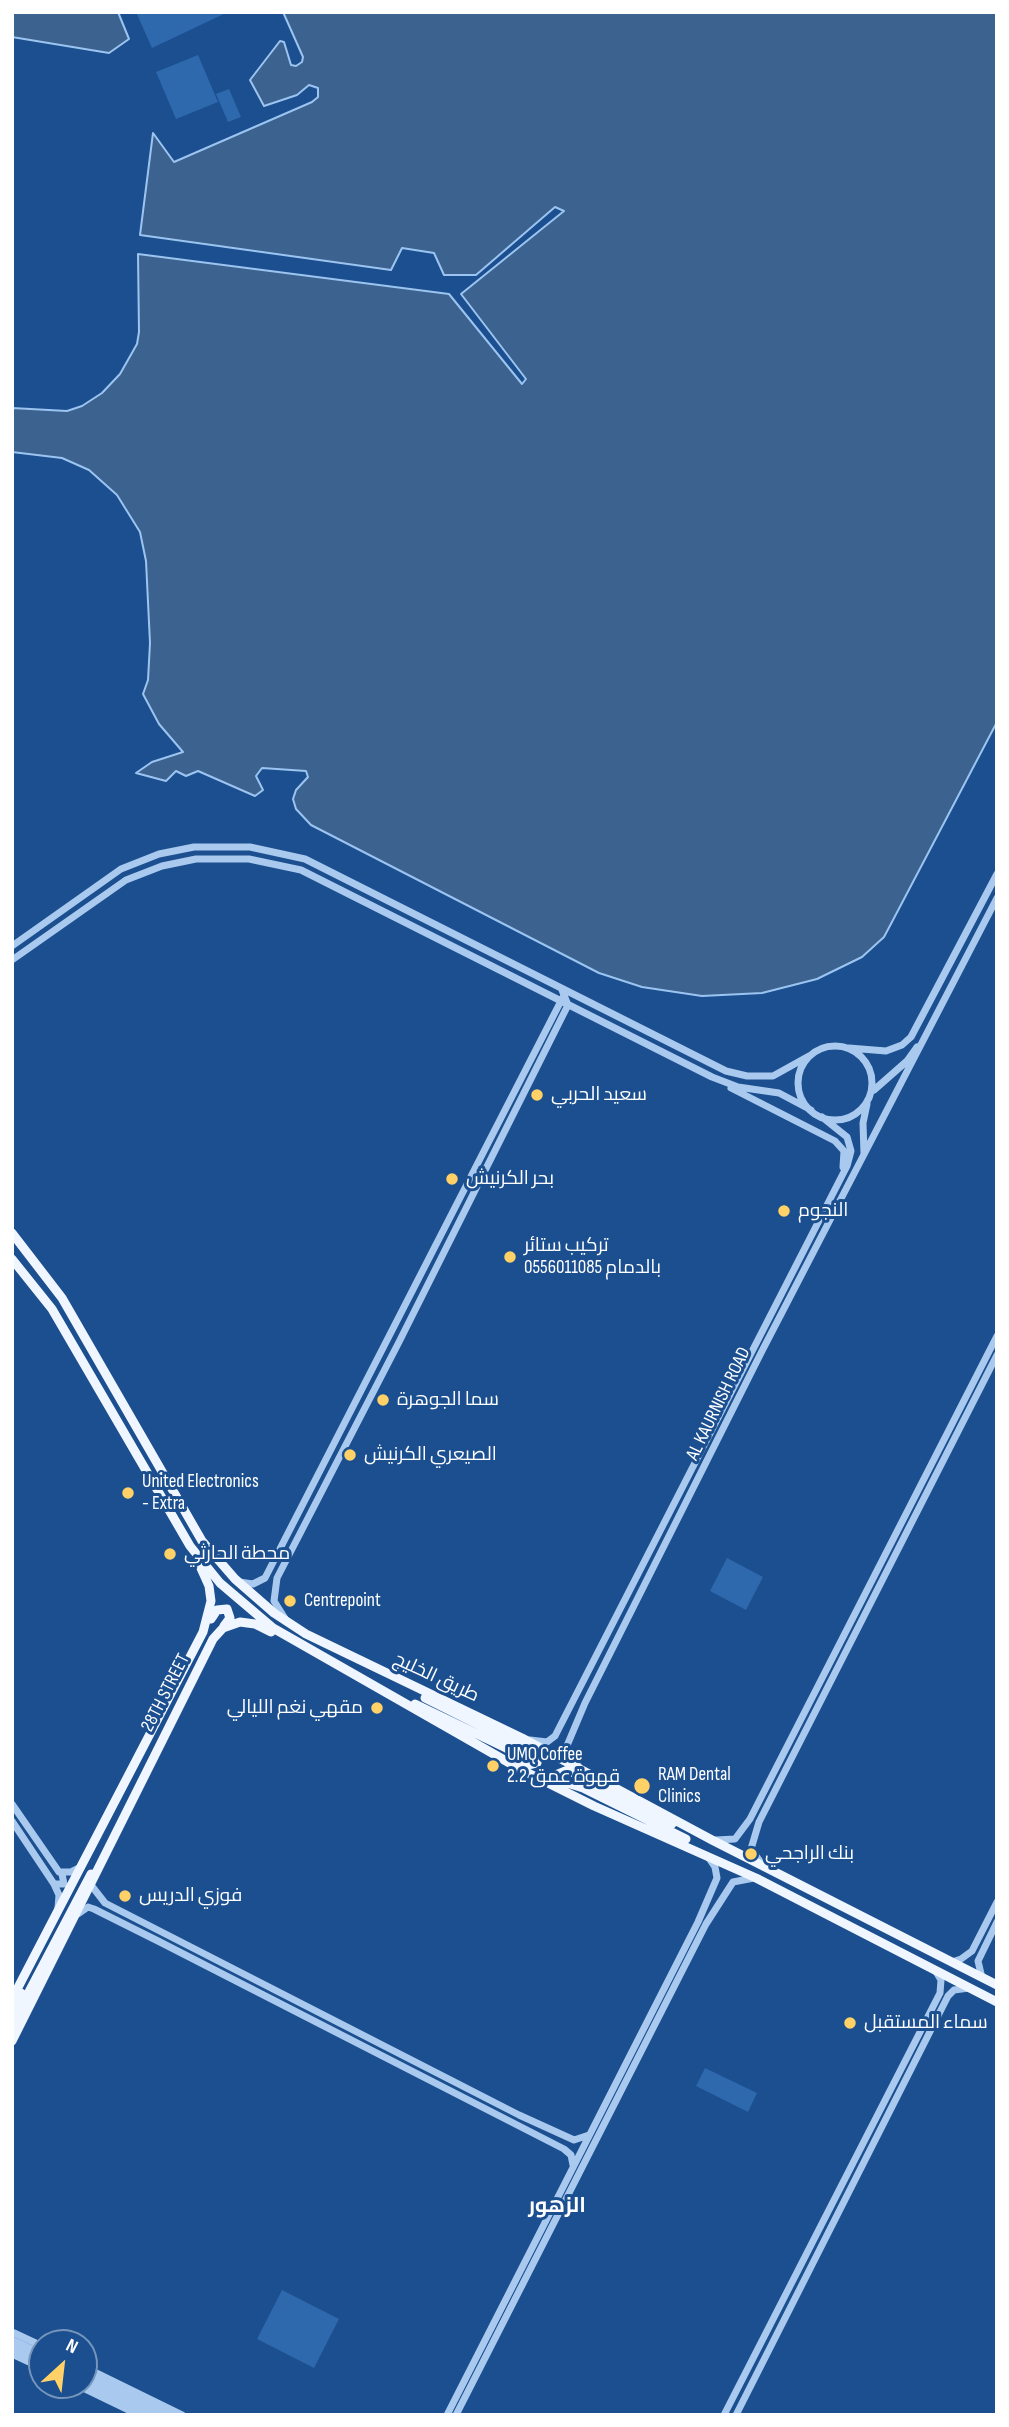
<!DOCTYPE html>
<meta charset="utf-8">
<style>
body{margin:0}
#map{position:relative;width:1009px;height:2427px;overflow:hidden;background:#1b4f8f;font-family:"Sofia Sans Condensed",sans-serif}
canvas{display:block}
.frame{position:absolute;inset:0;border:14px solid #fff;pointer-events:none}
.north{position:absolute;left:28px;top:2329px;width:70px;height:70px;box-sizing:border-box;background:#1b4f8f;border:2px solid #7695bc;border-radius:50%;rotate:27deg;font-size:19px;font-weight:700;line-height:28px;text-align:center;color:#fff}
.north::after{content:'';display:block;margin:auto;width:24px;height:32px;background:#ffd166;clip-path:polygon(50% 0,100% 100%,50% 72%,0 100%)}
</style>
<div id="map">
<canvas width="1009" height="2427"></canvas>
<div class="frame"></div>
<div class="north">N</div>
</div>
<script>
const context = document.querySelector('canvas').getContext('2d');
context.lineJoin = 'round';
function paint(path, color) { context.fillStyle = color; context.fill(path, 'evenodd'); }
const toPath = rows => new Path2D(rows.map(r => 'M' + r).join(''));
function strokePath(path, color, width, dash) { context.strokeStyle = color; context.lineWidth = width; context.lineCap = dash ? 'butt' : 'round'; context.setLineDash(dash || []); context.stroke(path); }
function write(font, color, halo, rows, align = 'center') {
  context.font = font + ' "Sofia Sans Condensed",Cairo,sans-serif'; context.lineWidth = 6; context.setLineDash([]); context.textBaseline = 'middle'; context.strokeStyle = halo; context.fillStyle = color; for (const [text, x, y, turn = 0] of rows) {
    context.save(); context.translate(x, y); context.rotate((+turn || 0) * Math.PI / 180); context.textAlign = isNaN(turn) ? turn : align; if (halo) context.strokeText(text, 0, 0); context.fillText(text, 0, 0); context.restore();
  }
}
const green = toPath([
 [136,12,228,12,152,48],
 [198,55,218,102,176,119,156,72],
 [229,89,241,117,228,122,216,94],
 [727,1558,763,1577,746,1610,710,1591],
 [705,2068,757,2093,748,2112,696,2086],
 [282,2290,339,2319,314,2368,257,2339]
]);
const water = toPath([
 [12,12,118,12,129,39,109,53,12,37,12,12],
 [283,12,997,12,997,722,893,920,884,937,862,957,817,979,762,993,702,996,642,987,599,973,311,825,296,809,293,799,296,790,308,777,306,771,262,768,256,776,263,790,255,796,198,771,186,776,176,771,166,781,136,773,152,762,183,752,159,724,143,694,148,680,150,643,146,561,140,532,117,495,89,470,62,458,12,452,12,408,67,411,82,406,102,393,120,374,137,344,139,332,138,254,449,294,522,384,526,379,461,294,564,211,555,207,476,275,444,275,434,253,402,248,391,270,140,235,153,133,174,162,312,102,318,97,318,88,309,85,297,95,264,106,250,80,280,41,284,42,291,65,296,66,302,62,303,57,283,12]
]);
const minor = toPath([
 [12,946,121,869,159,854,194,847,250,847,305,859,726,1071,747,1076,773,1076,809,1056],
 [12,960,126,880,162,866,196,859,249,859,301,870,712,1077,738,1087,779,1093,811,1110],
 '798 1083a37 37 0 1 1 74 0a37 37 0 1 1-74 0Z',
 [849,1048,886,1051,902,1045,911,1037,997,874],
 [731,1088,835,1141,844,1151,843,1167],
 [874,1090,907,1061,917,1047],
 [864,1154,863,1123,867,1104],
 [239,1582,253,1584,265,1578,563,997],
 [286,1620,274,1601,277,1578,399,1342,568,1005,562,990],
 [530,1740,547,1742,555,1736,847,1166,851,1151,847,1137,822,1117],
 [579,1767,566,1748,585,1703,762,1351,997,898],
 [12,1804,59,1872,71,1872,79,1868],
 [12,1821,54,1884,59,1895,58,1908],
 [716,1840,735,1839,750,1819,997,1336],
 [762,1864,751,1849,759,1822,997,1355],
 [54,1884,64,1884,62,1874],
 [91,1885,105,1903,519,2115,574,2140,589,2135],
 [78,1914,88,1907,94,1909,160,1942,564,2149,571,2155,573,2165],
 [952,1962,961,1959,972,1951,997,1902],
 [982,1978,978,1961,997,1922],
 [12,2332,42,2346],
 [12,2340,42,2354],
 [12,2347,42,2361],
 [12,2354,42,2368],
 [84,2367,182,2415],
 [84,2375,167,2415],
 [84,2382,152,2415],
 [77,2385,139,2415],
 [447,2415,698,1922,717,1878,715,1867,709,1858],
 [456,2415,706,1924,733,1882,754,1878],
 [724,2415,940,1993,941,1980,935,1970],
 [736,2415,948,1996,954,1990,969,1988]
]);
const major = toPath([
 [12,1233,62,1298,202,1541,235,1579,274,1613,306,1634,522,1738,712,1840,997,1985],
 [12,1259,52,1309,190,1546,220,1583,273,1628,520,1769,594,1806,756,1878,997,2002],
 [211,1619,217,1610,227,1609,230,1618,224,1626],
 [415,1704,506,1748,529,1765,537,1763,538,1757,533,1752,425,1698],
 [672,1824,568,1770,558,1774,561,1781,583,1788,686,1839],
 [12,1999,203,1632,211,1601,209,1586,200,1566],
 [12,2011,21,1993],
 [12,2024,91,1874],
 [12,2041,213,1639,223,1628,240,1622,255,1624,271,1632]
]);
const markers = [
 [537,1095,7,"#ffd166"],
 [452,1179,7,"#ffd166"],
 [784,1211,7,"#ffd166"],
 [510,1257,7,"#ffd166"],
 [383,1400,7,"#ffd166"],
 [350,1455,7,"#ffd166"],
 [128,1493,7,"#ffd166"],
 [170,1554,7,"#ffd166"],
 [290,1601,7,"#ffd166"],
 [377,1708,7,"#ffd166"],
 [493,1766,7,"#ffd166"],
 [642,1786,9,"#ffd166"],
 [751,1854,7,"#ffd166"],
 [125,1896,7,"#ffd166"],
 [850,2023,7,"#ffd166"]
];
const poiNames = [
 ["سعيد الحربي",551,1095],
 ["بحر الكرنيش",466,1179],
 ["النجوم",798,1211],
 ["تركيب ستائر",524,1246],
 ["بالدمام 0556011085",524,1268],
 ["سما الجوهرة",397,1400],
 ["الصيعري الكرنيش",364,1455],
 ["United Electronics",142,1482],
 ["- Extra",142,1504],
 ["محطة الحارثي",184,1554],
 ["Centrepoint",304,1601],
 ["مقهي نغم الليالي",363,1708,"right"],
 ["UMQ Coffee",507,1755],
 ["2.2 قهوة عمق",507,1777],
 ["RAM Dental",658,1775],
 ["Clinics",658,1797],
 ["بنك الراجحي",765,1854],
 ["فوزي الدريس",139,1896],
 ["سماء المستقبل",864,2023]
];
const streetNames = [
 ["AL KAURNISH ROAD",719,1404,-64],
 ["طريق الخليج",436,1678,25],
 ["28TH STREET",166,1693,-63]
];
const neighbourhoodNames = [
 ["الزهور",557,2207]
];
paint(green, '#2e69ad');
paint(water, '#3c6290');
strokePath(water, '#9cc4f0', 2);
strokePath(minor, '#a9c9ee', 7);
strokePath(major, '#f0f6ff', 9);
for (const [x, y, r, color] of markers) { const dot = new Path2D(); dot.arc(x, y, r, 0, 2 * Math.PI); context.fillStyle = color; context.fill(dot); strokePath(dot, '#1b4f8f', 2.5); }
write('19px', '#fff', '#1b4f8f', poiNames, 'left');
write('19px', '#fff', '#1b4f8f', streetNames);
write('bold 21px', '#fff', '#1b4f8f', neighbourhoodNames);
</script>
